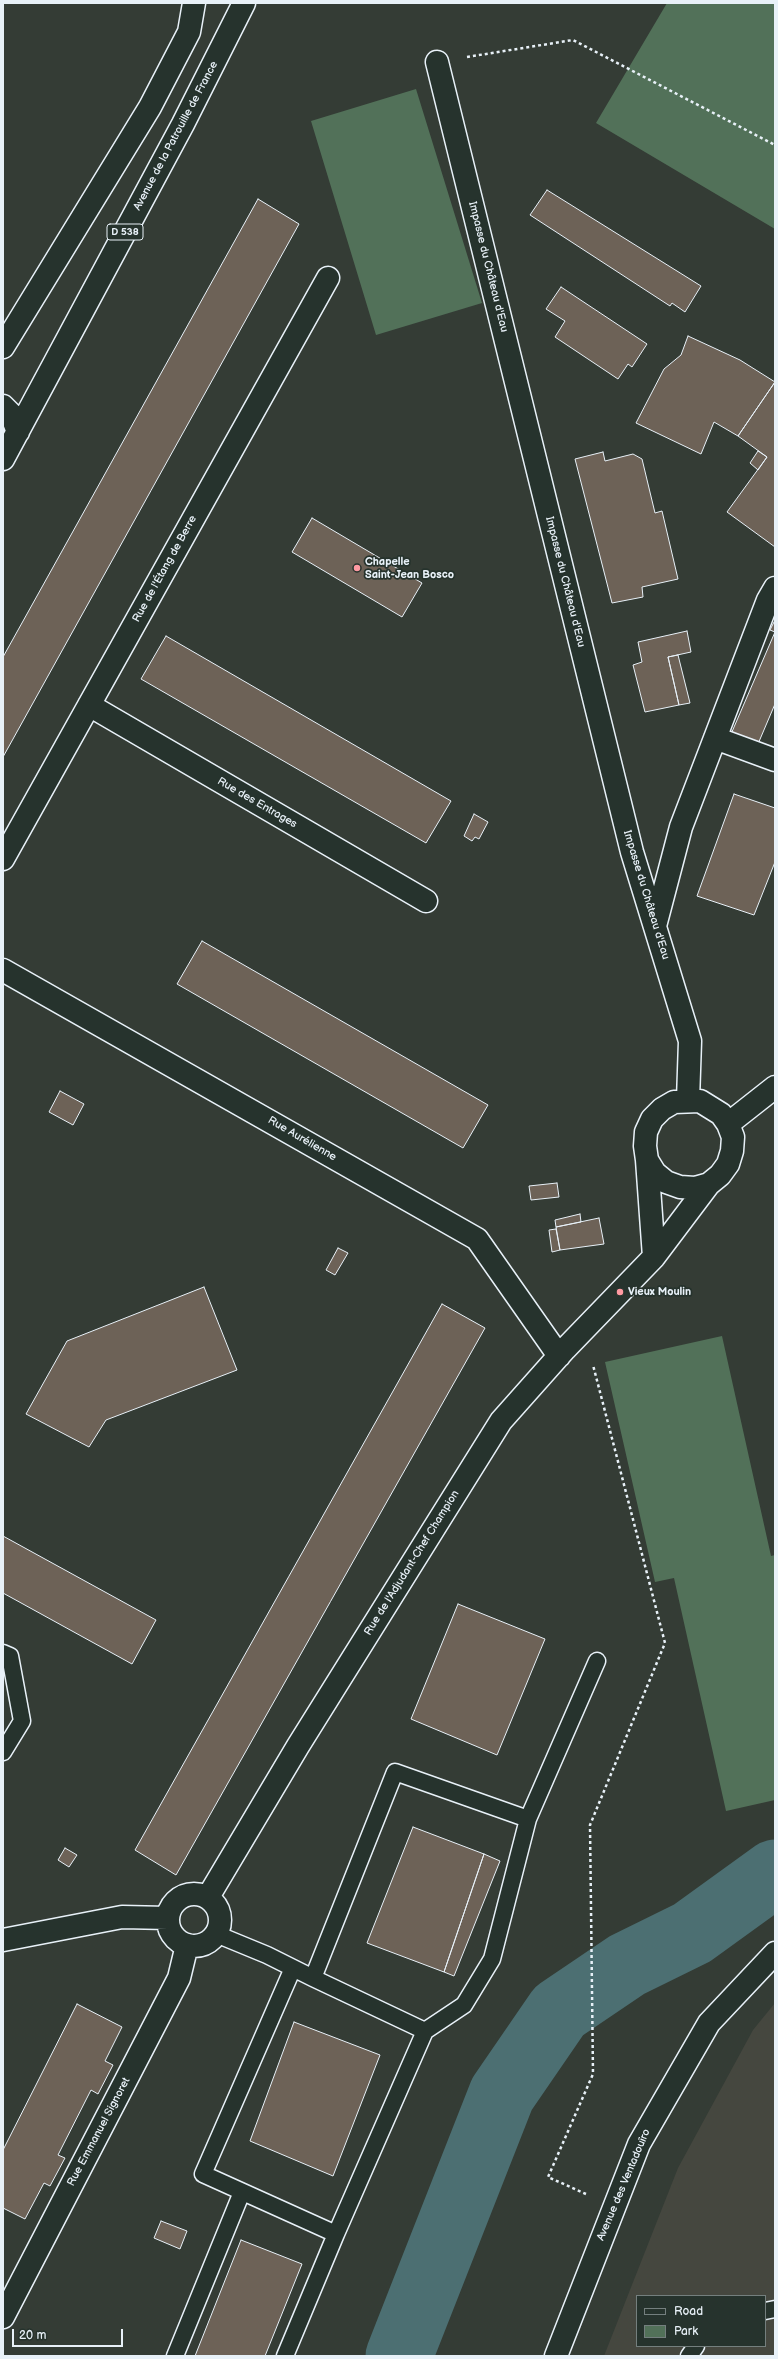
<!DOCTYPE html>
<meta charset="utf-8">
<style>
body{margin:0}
#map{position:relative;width:778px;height:2359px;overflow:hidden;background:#343c35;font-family:"Balsamiq Sans",sans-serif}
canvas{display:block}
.frame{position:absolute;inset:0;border:4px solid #e8f1f8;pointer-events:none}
.legend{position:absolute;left:636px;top:2295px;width:130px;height:52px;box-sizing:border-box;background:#26332d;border:1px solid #747f7e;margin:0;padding:5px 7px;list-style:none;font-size:12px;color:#e8f1f8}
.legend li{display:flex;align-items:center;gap:8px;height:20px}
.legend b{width:20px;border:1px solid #747f7e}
.scale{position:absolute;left:12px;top:2329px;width:111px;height:18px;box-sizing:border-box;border:2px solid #e8f1f8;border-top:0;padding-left:5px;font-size:12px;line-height:14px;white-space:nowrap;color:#e8f1f8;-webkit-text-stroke:3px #26332d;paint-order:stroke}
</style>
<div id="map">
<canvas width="778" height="2359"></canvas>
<div class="frame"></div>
<ul class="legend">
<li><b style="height:5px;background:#26332d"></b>Road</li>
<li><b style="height:11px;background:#527159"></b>Park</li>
</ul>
<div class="scale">20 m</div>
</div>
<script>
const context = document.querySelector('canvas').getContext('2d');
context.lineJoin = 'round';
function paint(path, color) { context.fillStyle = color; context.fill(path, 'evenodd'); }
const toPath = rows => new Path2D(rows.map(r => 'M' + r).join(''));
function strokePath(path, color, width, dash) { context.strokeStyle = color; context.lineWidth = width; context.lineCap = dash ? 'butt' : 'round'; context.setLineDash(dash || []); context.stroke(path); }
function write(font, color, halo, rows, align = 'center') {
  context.font = font + ' "Balsamiq Sans",sans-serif'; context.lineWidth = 3.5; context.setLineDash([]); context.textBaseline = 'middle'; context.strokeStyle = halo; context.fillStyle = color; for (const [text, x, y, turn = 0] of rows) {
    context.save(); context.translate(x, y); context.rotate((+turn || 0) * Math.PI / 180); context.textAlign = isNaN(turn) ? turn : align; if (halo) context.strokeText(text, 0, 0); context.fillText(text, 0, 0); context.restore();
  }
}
const built = toPath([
 [775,2003,775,2356,604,2356,678,2168,753,2030],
 [637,2296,765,2296,765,2346,637,2346]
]);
const green = toPath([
 [667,3,775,3,775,229,596,123],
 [416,89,482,303,376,335,311,121],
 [722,1336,771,1556,775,1555,775,1800,726,1811,674,1578,655,1582,605,1362]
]);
const river = toPath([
 [399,2356,502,2094,559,2011,627,1965,692,1933,775,1873]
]);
const building = toPath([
 [547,190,701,286,685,312,672,303,670,306,530,215,547,190],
 [258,199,299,224,3,757,3,657,258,199],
 [561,287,647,344,632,367,628,364,618,379,555,337,565,321,546,309,561,287],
 [688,336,740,360,775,382,738,436,714,422,701,454,636,423,664,369,681,355,688,336],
 [775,382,775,547,727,512,767,457,738,436,775,382],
 [758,451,767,457,758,470,750,463,758,451],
 [603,452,605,461,633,454,642,459,655,513,662,511,678,579,642,587,643,597,612,603,575,459,603,452],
 [312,518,422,583,402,617,292,552,312,518],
 [775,620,775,704,755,751,728,741,775,632,770,630,775,620],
 [687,631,691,652,668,657,679,705,645,712,633,665,642,662,638,642,687,631],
 [166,636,451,801,426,843,141,679,166,636],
 [678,655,690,703,679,705,668,657,678,655],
 [734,794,775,808,775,862,754,915,697,896,734,794],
 [474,814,488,822,479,839,475,837,472,841,464,836,474,814],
 [202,941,488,1105,463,1148,177,984,202,941],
 [60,1091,84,1104,73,1125,49,1112,60,1091],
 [557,1183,559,1197,531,1200,529,1186,557,1183],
 [580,1214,581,1222,556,1227,555,1220,580,1214],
 [599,1218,604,1244,560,1250,556,1227,599,1218],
 [556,1229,560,1250,552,1252,549,1230,556,1229],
 [338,1248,348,1253,335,1275,326,1270,338,1248],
 [204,1287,237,1370,106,1420,89,1447,26,1414,67,1341,204,1287],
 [442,1304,485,1328,176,1875,135,1850,442,1304],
 [3,1536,156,1620,132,1664,3,1593,3,1536],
 [458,1604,545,1639,497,1755,411,1719,458,1604],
 [413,1827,484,1854,444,1972,367,1943,413,1827],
 [65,1848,77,1855,69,1867,58,1860,65,1848],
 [484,1854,500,1861,454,1976,444,1972,484,1854],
 [77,2004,122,2027,105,2061,113,2065,98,2094,91,2090,58,2155,65,2158,50,2186,44,2183,25,2219,3,2208,3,2150,77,2004],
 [294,2022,380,2055,333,2176,250,2141,294,2022],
 [161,2221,187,2231,180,2249,154,2238,161,2221],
 [241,2240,302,2264,265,2356,195,2356,241,2240]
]);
const path = toPath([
 [467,57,573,40,775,145],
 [586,2194,548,2177,593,2074,590,1825,665,1643,593,1365]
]);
const service = toPath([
 [3,1653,10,1656,22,1721,3,1752],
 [528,1819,597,1661],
 [216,1934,267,1955,313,1978,425,2031,464,2005,492,1959,528,1819,395,1772,313,1978],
 [293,1968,203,2174,336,2234,425,2031],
 [765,2311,775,2309],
 [175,2356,242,2192],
 [285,2356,336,2234],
 [689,2356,696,2346]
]);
const minor = toPath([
 [437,62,632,852,690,1041,688,1100],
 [89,705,426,901],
 [715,738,775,760],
 [3,859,328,278],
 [655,926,681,827,768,600,775,588],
 [3,970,477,1239,559,1356],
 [728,1124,775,1087],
 [647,1160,655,1173,666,1182,680,1187,695,1188,709,1184],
 '168 1920a26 26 0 1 1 52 0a26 26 0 1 1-52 0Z',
 [208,1897,298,1746,501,1421,565,1349,654,1257,709,1184,720,1175,728,1164,732,1151,733,1137,728,1124,721,1114,700,1101,674,1102,662,1109,652,1119,646,1132,645,1146,647,1160,654,1257],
 [3,1940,122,1917,168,1918],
 [3,2317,179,1978,187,1945],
 [556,2356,639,2144,709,2023,775,1953]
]);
const primary = toPath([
 [3,347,150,107,189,32,194,3],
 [3,406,11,414,18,432],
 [3,459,183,124,244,3]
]);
const markers = [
 [357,568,4,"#ff9aa2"],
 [620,1292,4,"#ff9aa2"]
];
const shields = [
 [125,232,36]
];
const shieldNames = [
 ["D 538",125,232]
];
const streetNames = [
 ["Avenue de la Patrouille de France",176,136,-62],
 ["Impasse du Château d'Eau",488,267,76],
 ["Rue de l'Étang de Berre",165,569,-61],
 ["Impasse du Château d'Eau",565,582,76],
 ["Rue des Entrages",257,803,30],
 ["Impasse du Château d'Eau",646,895,73],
 ["Rue Aurélienne",302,1139,30],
 ["Rue de l'Adjudant-Chef Champion",412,1563,-58],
 ["Rue Emmanuel Signoret",99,2132,-62],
 ["Avenue des Ventadouïro",624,2185,-67]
];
const poiNames = [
 ["Chapelle",365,562],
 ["Saint-Jean Bosco",365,575],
 ["Vieux Moulin",628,1292]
];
paint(built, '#45473f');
paint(green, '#527159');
strokePath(river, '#4c6f72', 67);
paint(building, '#6d6257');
strokePath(building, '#e8f1f8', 1);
strokePath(service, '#e8f1f8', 19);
strokePath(minor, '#e8f1f8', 25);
strokePath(primary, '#e8f1f8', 25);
strokePath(path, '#e8f1f8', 2.5, [3, 3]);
strokePath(service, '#26332d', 16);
strokePath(minor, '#26332d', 22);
strokePath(primary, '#26332d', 22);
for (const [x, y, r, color] of markers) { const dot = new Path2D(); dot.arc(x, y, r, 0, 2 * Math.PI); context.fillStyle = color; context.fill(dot); strokePath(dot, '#26332d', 1.5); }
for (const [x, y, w] of shields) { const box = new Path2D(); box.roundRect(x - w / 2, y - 8, w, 16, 3); context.fillStyle = '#26332d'; context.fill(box); strokePath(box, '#e8f1f8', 1); }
write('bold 10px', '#e8f1f8', null, shieldNames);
write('11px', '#e8f1f8', '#26332d', streetNames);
write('bold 11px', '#e8f1f8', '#26332d', poiNames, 'left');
</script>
